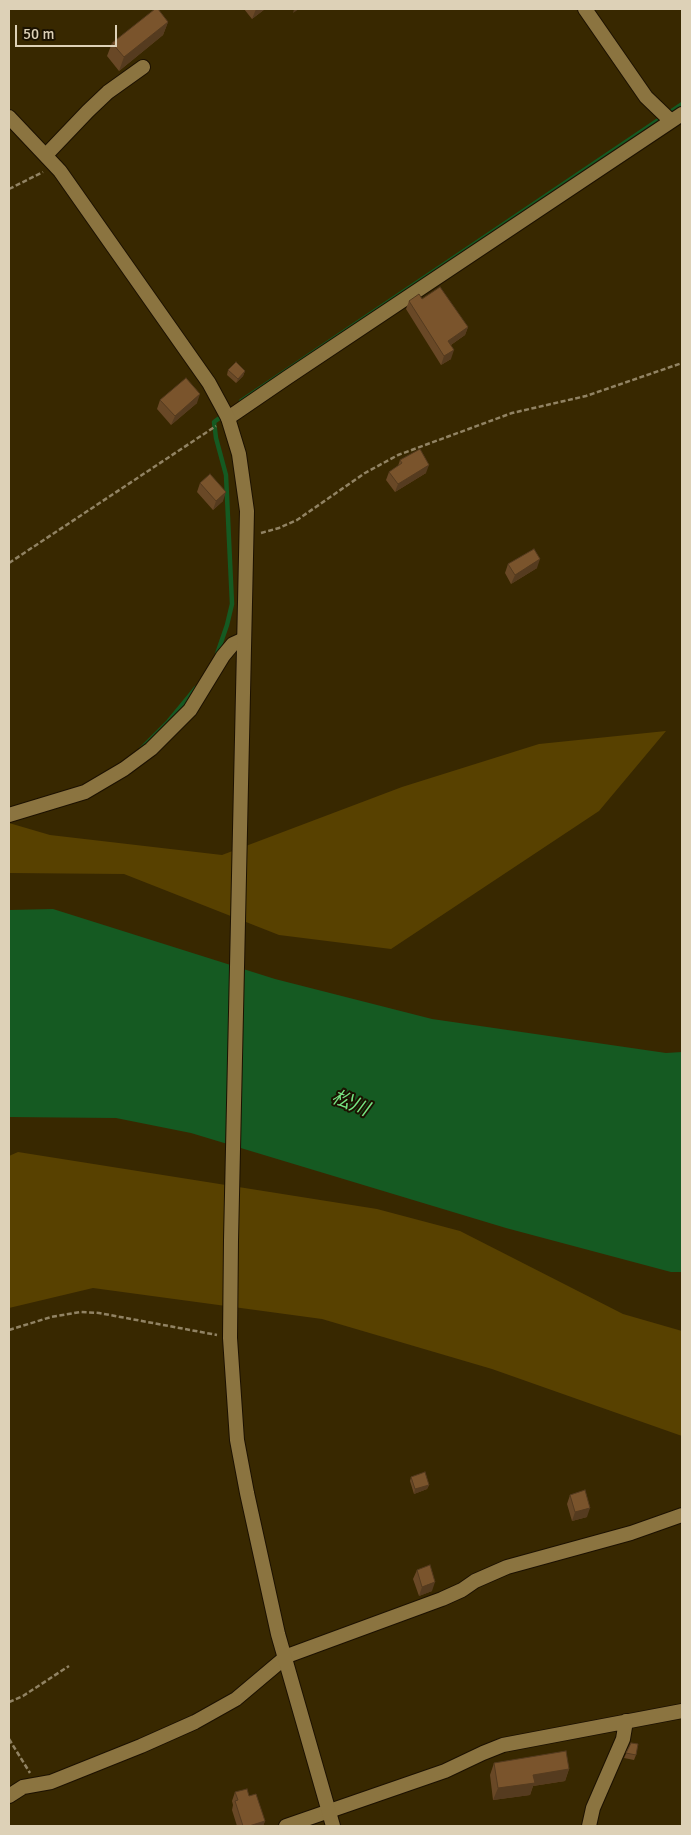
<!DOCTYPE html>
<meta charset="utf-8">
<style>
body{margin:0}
#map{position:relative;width:691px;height:1835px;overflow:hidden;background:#382800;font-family:Signika,sans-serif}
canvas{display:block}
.frame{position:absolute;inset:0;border:10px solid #ddd1b7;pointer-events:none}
.scale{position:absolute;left:15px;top:25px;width:102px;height:22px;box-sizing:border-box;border:2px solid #ddd1b7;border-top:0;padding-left:6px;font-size:15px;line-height:18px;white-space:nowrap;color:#ddd1b7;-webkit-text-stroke:4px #1b1200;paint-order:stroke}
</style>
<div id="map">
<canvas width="691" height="1835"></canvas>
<div class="frame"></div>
<div class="scale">50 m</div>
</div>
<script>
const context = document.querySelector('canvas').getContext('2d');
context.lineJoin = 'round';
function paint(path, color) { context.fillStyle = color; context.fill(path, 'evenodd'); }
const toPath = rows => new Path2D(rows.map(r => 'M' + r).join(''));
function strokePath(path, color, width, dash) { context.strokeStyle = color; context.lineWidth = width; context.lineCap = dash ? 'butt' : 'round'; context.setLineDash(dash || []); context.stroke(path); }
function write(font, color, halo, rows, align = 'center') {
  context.font = font + ' Signika,"Noto Sans JP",sans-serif'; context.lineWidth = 4; context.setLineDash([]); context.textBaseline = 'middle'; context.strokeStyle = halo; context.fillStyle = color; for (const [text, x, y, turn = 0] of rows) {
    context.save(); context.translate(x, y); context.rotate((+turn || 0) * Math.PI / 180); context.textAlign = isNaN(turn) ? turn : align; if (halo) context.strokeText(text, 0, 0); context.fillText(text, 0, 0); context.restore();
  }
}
const green = toPath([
 [666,731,599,811,391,949,279,935,124,874,9,873,9,823,50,835,222,855,402,787,539,744],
 [18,1152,377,1209,460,1231,623,1314,682,1331,682,1436,492,1369,322,1319,93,1288,9,1308,9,1156]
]);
const water = toPath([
 [53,909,275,979,432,1019,666,1053,682,1052,682,1272,671,1272,506,1228,191,1133,116,1118,9,1117,9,910]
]);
const stream = toPath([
 [241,401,682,104],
 [217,654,227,625,232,604,226,475,216,438,214,422,225,414],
 [141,749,168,722,196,688]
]);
const path = toPath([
 [9,189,43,172],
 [261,533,279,528,297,520,365,473,398,455,512,413,586,396,682,363],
 [9,563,216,426],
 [9,1330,51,1317,80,1312,99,1313,217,1335],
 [9,1702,23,1696,69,1666],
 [9,1739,30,1773]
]);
const minor = toPath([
 [585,9,646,97,671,121],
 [46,155,88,111,108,92,143,67],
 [228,418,288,377,682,114],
 [9,815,85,792,124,769,151,749,190,710,223,656,233,644,244,639],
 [9,1796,23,1787,51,1782,141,1746,195,1722,236,1699,287,1656,442,1599,462,1590,475,1581,507,1567,631,1533,682,1515],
 [286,1826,445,1771,483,1753,503,1745,682,1711],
 [589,1826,593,1808,623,1739,626,1721]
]);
const tertiary = toPath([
 [9,117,60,171,209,383,228,418,239,454,247,511,231,1240,230,1338,237,1440,247,1493,278,1634,333,1826]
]);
const wall = toPath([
 [244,9,265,9,252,19],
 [168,22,163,35,119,71,107,56,112,43],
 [422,299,468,327,465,335,451,345,451,359,441,365,406,309,409,301],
 [228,370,245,371,243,376,236,383,227,375],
 [160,400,197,403,171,425,157,409],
 [400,460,426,473,395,492,386,480,389,472,398,466],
 [200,483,223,501,213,510,197,492],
 [508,564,537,568,511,584,505,573],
 [411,1477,429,1485,427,1489,414,1494,410,1481],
 [570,1495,587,1517,572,1521,567,1504],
 [417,1570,432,1591,419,1596,413,1579],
 [631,1743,636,1755,634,1760,624,1758],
 [494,1763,569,1769,565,1781,533,1786,530,1795,493,1800,490,1775],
 [235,1792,249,1796,265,1821,263,1826,237,1826,232,1810,233,1805,232,1801]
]);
const shadedWall = toPath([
 [256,9,265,9,252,19],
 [294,9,299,9,293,13],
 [168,22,163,35,119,71,124,57],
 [468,327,465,335,445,349,448,341],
 [454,350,451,359,441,365,444,356],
 [245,371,243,376,236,383,238,379],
 [200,394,197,403,171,425,175,416],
 [429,465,426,473,395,492,398,484],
 [226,492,223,501,213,510,216,501],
 [540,559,537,568,511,584,515,575],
 [429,1485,427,1489,414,1494,415,1489],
 [590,1508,587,1517,572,1521,575,1512],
 [435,1582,432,1591,419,1596,422,1587],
 [569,1769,565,1781,533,1786,530,1795,493,1800,498,1788,533,1775],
 [265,1821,263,1826,249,1826]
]);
const building = toPath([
 [155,9,158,9,168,22,124,57,112,43,155,9],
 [440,287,468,327,448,341,454,350,444,356,409,301,419,294,422,299,440,287],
 [236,362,245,371,238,379,228,370,236,362],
 [186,378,200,394,175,416,160,400,186,378],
 [420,449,429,465,398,484,389,472,402,463,400,460,420,449],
 [210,474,226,492,216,501,200,483,210,474],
 [534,549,540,559,515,575,508,564,534,549],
 [425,1472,429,1485,415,1489,411,1477,425,1472],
 [585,1490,590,1508,575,1512,570,1495,585,1490],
 [430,1565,435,1582,422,1587,417,1570,430,1565],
 [631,1743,638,1744,636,1755,626,1753,631,1743],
 [566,1751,569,1769,533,1775,535,1783,498,1788,494,1763,566,1751],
 [247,1789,249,1796,256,1794,265,1821,249,1826,243,1826,235,1801,238,1800,235,1792,247,1789]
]);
const waterNames = [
 ["松川",350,1104,22]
];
paint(green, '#584100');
paint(water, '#155a22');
strokePath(stream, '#155a22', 4.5);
strokePath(minor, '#1c1100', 16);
strokePath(tertiary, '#1c1100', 16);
strokePath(path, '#918363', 2.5, [5, 2.5]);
strokePath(minor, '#8b7440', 14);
strokePath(tertiary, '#8b7440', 14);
paint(wall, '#694826');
paint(shadedWall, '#553b1f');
paint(building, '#7a542c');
strokePath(building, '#553b1f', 1);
write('italic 19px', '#76e482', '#1b1200', waterNames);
</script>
